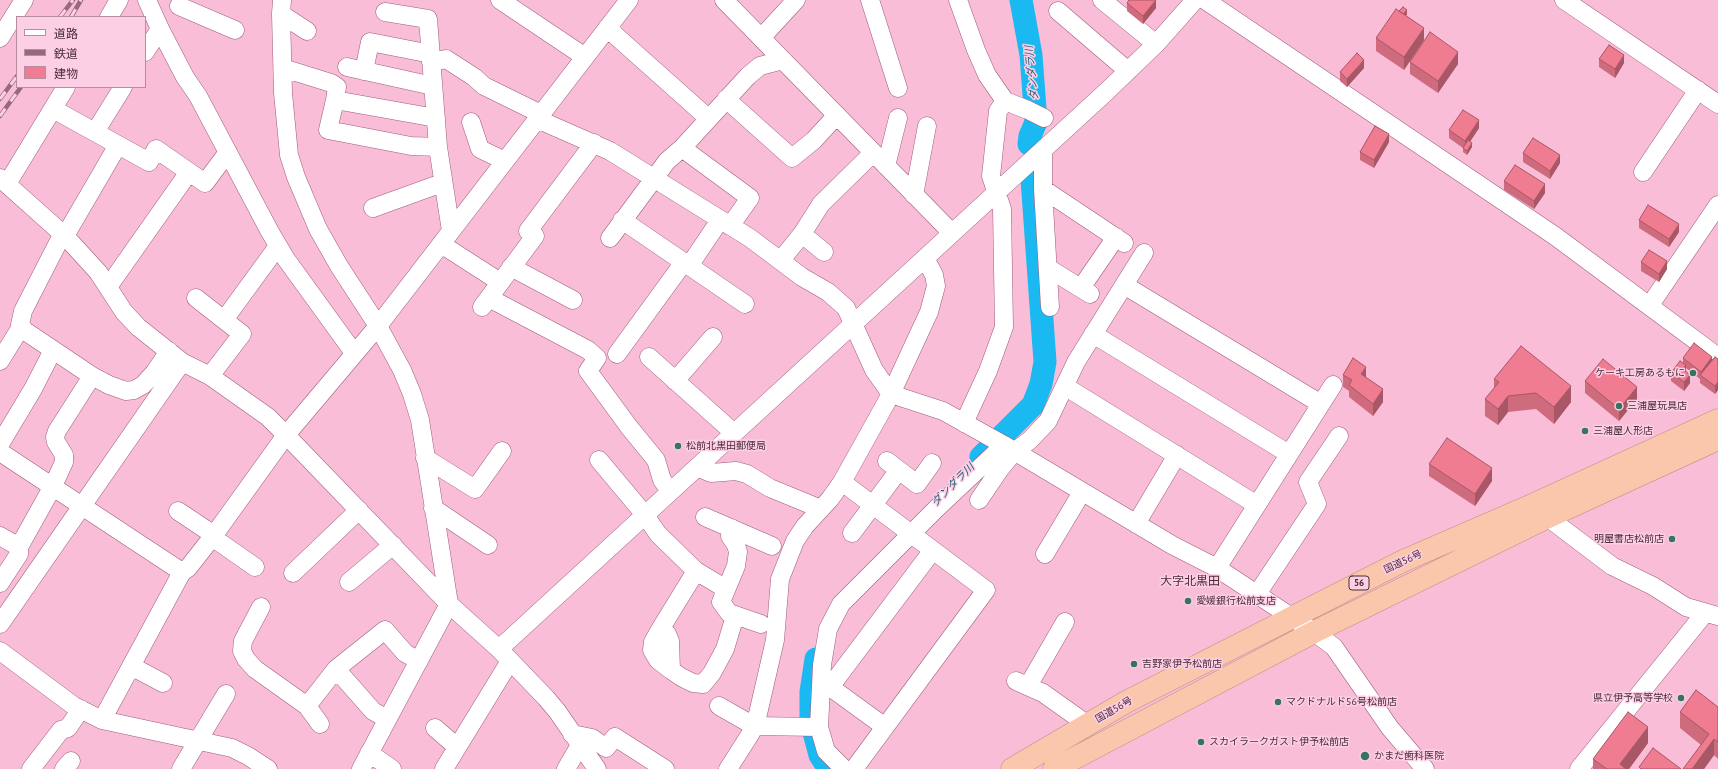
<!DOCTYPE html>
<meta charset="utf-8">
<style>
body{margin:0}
#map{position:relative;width:1718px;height:769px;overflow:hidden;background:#f9bdd8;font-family:"PT Sans","Noto Sans JP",sans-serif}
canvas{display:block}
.legend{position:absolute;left:16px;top:16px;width:130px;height:72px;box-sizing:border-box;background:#fdcfe4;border:1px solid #b58ea0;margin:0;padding:5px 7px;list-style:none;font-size:12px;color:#492c3a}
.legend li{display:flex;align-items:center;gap:8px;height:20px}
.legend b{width:20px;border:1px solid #b58ea0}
</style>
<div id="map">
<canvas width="1718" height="769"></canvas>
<ul class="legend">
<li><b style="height:5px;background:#fff"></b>道路</li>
<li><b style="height:5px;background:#956a7e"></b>鉄道</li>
<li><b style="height:11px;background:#ef7c91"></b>建物</li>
</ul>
</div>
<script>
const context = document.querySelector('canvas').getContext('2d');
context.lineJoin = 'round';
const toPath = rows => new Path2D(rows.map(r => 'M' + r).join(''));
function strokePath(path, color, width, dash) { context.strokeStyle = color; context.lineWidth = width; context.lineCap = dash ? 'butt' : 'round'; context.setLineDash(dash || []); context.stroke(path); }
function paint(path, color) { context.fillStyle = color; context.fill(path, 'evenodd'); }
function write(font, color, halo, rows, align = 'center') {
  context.font = font + ' "PT Sans","Noto Sans JP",sans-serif'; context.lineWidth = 3; context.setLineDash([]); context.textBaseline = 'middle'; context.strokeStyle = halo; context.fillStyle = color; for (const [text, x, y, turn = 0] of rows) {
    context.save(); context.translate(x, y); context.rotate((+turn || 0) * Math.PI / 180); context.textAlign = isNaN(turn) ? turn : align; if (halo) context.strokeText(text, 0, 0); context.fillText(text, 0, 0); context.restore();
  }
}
const river = toPath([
 [1021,0,1031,55,1036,122,1030,136,1029,144],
 [981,457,1033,405,1041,384,1045,362,1032,179],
 [816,659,811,692,811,721,820,755,829,769]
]);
const minor = toPath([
 [147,0,160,29,185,77,198,96,270,232,286,259,354,353],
 [282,0,281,14,283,93,289,155,296,177,318,229,339,266,378,326,402,370,412,394,420,420,449,604,361,769],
 [500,0,585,57],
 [724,0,952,233],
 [870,0,898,88],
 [958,0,976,50,987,75,1005,101,998,111,991,176,1002,209,1004,327,988,371,964,423],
 [1102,0,1156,44],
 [1205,0,1555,236,1718,357],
 [1564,0,1718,104],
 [179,6,235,30],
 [1058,11,1128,71],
 [385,12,428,19,438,147,451,231],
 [281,14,307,31],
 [109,17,119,0],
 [607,28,708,118],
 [0,38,24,0],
 [761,38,796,0],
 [145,52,160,29],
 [431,62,446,59,474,77,484,86,541,114],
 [347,67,433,86],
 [283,68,331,83,337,87,335,100],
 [364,71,370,42,431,54],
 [726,99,792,158,814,140,837,115],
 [1005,101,1028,110,1044,118],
 [53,109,149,162,156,149,205,183,228,152],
 [436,118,335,100,328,130,411,146,438,147],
 [537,119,610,151,750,238,802,277,828,292,846,308,874,370,891,394,943,411,1004,445,1172,545,1217,568,1314,632,1334,647,1390,728,1425,769],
 [471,122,480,149,505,161],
 [95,132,123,87],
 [682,148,750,198,730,226],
 [1043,151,1043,189,1050,307],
 [886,166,898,118],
 [1643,172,1698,90],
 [0,178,65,236,98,272,124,312,138,327,182,362,210,376,268,417,286,435,449,604,499,649,546,698,557,711,597,769],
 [7,184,66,87],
 [1043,189,1124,243],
 [914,195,927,126],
 [373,208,442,183],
 [622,220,745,304],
 [63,233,23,311,20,325,25,331,92,376,109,385,126,391,134,390,143,385,154,373,169,351],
 [802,234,824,252],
 [65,236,118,145],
 [610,238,667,161,682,148,748,76,760,66,783,60],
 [441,244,500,282],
 [781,260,802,234,821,204,873,153],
 [689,266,720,220],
 [511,267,573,300],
 [1048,268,1090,294],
 [1124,285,1321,404],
 [108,287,189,172],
 [1081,288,1116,237],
 [196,298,242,334,210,376],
 [489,298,588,350,597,358,588,371,629,427,656,460,662,480,670,491],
 [1650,305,1718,205],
 [482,307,535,236,528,231,594,143],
 [224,320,278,246],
 [1093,334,1289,454],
 [617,354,684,262],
 [649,357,734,433],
 [0,361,21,327],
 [675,381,713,337],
 [1066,387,1257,505],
 [0,444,33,389,53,350],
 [0,452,182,572],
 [425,458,475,489,502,451],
 [599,460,645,515,658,534,696,571,726,589],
 [887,461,917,484,932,463],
 [697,467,711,473,736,471,747,474,770,488,821,509],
 [842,482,986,590,854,769],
 [979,500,1000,469,1014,452,1030,440,1048,421,1076,362,1144,253],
 [433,508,488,545],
 [1538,510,1612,566,1653,586,1686,607,1718,616],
 [178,511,214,535],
 [705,517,772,546],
 [1136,524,1177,455],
 [731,528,730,536,736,545,738,552,736,566,721,602,729,613,761,624],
 [852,533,899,470],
 [0,536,19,547],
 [212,537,255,567],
 [1045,554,1082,492],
 [1217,568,1333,385],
 [696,571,661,628,667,634,670,641,671,670,681,677,693,683,703,684,712,673,725,649,735,616],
 [293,573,359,510],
 [349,582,393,545],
 [0,583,19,554,19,547,53,486,64,462,64,455,56,442,55,437,57,431,92,376],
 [1257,594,1317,504,1308,482,1339,436],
 [261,607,243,641,242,651,246,659,255,669,307,706,320,724],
 [0,624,182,362],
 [661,628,653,642,652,650,658,660,671,670],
 [499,649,1106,92,1156,44,1195,0],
 [0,651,74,706,102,720,232,748,248,756,268,769],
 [131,666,163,683],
 [336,669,373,711,387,719],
 [1016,681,1043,693,1088,725],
 [1028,686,1065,622],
 [307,706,336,669,385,630,405,653,419,661],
 [719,706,754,726,819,727],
 [102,720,182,572,188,568,214,535,286,435,378,326,629,0],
 [885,727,830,687,933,550],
 [435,728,457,747],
 [572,734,592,738,606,748,615,737,665,769],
 [369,753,392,769],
 [31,769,61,730,68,728,81,709],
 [64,769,71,761],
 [181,769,226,694],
 [444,769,510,661],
 [566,769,580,745],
 [728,769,751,733,757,718,775,640,780,579,795,541,805,526,830,499,842,482,891,394,929,312,936,286,934,275,925,258],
 [844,769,826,751,819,727,822,665,828,629,841,604,937,508,1004,445],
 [1579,769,1705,613]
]);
const highway = toPath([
 [1012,769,1126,702,1403,561,1532,505,1718,420],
 [1054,769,1314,632,1546,518,1718,439]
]);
const rail = toPath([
 [60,17,73,0],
 [71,17,81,0],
 [0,99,17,76],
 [0,116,21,87]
]);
const wall = toPath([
 [1127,3,1156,8,1143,24,1127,11],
 [1399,11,1407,14,1406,16,1424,40,1404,70,1376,51,1376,38],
 [1599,59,1624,63,1615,78,1599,67],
 [1410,62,1458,64,1438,93,1410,74],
 [1364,68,1347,87,1340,81,1340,72],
 [1479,128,1470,142,1472,147,1467,155,1463,152,1463,148,1449,138,1449,130],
 [1389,142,1374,168,1360,160,1360,152],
 [1523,153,1560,163,1550,179,1523,162],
 [1504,181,1545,193,1534,209,1504,190],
 [1639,220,1679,232,1669,247,1639,228],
 [1641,262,1667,269,1659,282,1641,271],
 [1683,358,1718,359,1718,390,1715,394,1700,383,1700,379,1686,368,1686,372,1690,383,1684,391,1671,381,1671,373,1683,363],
 [1343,375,1366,377,1383,402,1373,416,1349,397,1349,391,1343,387],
 [1494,379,1571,402,1554,424,1536,409,1508,412,1498,425,1485,416,1485,399,1494,388],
 [1585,381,1637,399,1619,421,1585,393],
 [1429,464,1492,481,1475,506,1429,476],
 [1718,707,1718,759,1714,755,1704,769,1683,769,1701,745,1680,728,1680,712],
 [1648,743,1629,769,1593,769,1593,759]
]);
const shadedWall = toPath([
 [1156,0,1156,8,1143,24,1143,16],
 [1407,10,1407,14,1400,23,1400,19],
 [1424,28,1424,40,1404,70,1404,57],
 [1458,52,1458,64,1438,93,1438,81],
 [1624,55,1624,63,1615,78,1615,69],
 [1364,60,1364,68,1347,87,1347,79],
 [1479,120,1479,128,1465,149,1465,141],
 [1389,134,1389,142,1374,168,1374,160],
 [1472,143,1472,147,1467,155,1467,151],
 [1560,155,1560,163,1550,179,1550,171],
 [1545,184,1545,193,1534,209,1534,201],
 [1679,224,1679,232,1669,247,1669,239],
 [1667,261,1667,269,1659,282,1659,274],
 [1712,357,1712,365,1701,375,1701,372],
 [1686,365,1686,374,1683,369],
 [1366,367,1366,379,1361,374],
 [1690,375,1690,383,1684,391,1684,382],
 [1718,382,1718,390,1715,394,1715,386],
 [1571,386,1571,402,1554,424,1554,407],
 [1637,387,1637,399,1619,421,1619,409],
 [1383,389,1383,402,1373,416,1373,404],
 [1508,396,1508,412,1498,425,1498,409],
 [1492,468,1492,481,1475,506,1475,494],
 [1648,727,1648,743,1629,769,1620,769,1620,764],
 [1714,739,1714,755,1704,769,1692,769]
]);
const building = toPath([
 [1129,0,1156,0,1143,16,1127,3,1129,0],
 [1403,7,1407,10,1403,14,1399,11,1403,7],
 [1396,9,1424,28,1404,57,1376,38,1396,9],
 [1430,32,1458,52,1438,81,1410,62,1430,32],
 [1609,45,1624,55,1615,69,1599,59,1609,45],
 [1357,53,1364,60,1347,79,1340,72,1357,53],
 [1463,110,1479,120,1465,141,1449,130,1463,110],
 [1375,126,1389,134,1374,160,1360,152,1375,126],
 [1533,138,1560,155,1550,171,1523,153,1533,138],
 [1468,140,1472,143,1467,151,1463,148,1468,140],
 [1515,165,1545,184,1534,201,1504,181,1515,165],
 [1648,205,1679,224,1669,239,1639,220,1648,205],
 [1649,250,1667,261,1659,274,1641,262,1649,250],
 [1694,343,1712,357,1701,372,1683,358,1694,343],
 [1521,346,1571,386,1554,407,1536,393,1508,396,1498,409,1485,399,1499,382,1494,379,1521,346],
 [1715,357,1718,359,1718,382,1715,386,1700,375,1715,357],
 [1353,358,1366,367,1361,374,1383,389,1373,404,1349,385,1352,380,1343,375,1353,358],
 [1603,359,1637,387,1619,409,1585,381,1603,359],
 [1680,361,1686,365,1683,369,1690,375,1684,382,1671,373,1680,361],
 [1447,438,1492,468,1475,494,1429,464,1447,438],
 [1696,690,1718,707,1718,742,1714,739,1692,769,1683,769,1709,734,1680,712,1696,690],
 [1628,712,1648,727,1620,764,1626,769,1607,769,1593,759,1628,712],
 [1653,748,1681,769,1641,769,1639,767,1653,748]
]);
const markers = [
 [1693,373,4,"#377460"],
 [1619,406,4,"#377460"],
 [1585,431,4,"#377460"],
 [678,446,4,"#377460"],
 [1672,539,4,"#377460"],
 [1188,601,4,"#377460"],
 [1134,664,4,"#377460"],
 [1681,698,4,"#377460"],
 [1278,702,4,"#377460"],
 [1201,742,4,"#377460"],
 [1365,756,5,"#377460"]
];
const shields = [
 [1359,583,20]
];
const shieldNames = [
 ["56",1359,583]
];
const poiNames = [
 ["ケーキ工房あるもに",1685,373,"right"],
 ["三浦屋玩具店",1627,406],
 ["三浦屋人形店",1593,431],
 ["松前北黒田郵便局",686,446],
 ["明屋書店松前店",1664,539,"right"],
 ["愛媛銀行松前支店",1196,601],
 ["吉野家伊予松前店",1142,664],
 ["県立伊予高等学校",1673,698,"right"],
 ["マクドナルド56号松前店",1286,702],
 ["スカイラークガスト伊予松前店",1209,742],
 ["かまだ歯科医院",1374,756]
];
const streetNames = [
 ["国道56号",1403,562,-25],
 ["国道56号",1114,710,-30]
];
const waterNames = [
 ["ダンダラ川",1032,73,-96],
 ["ダンダラ川",953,485,-45]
];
const quarterNames = [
 ["大字北黒田",1190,582]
];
strokePath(river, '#1ab9f2', 23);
strokePath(minor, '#9e5c7c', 19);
strokePath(highway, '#bc9184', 23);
strokePath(minor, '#fff', 18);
strokePath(highway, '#fac7ac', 22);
strokePath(rail, '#956a7e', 4.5);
strokePath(rail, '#fdcfe4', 3, [9]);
paint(wall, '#ce6b7d');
paint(shadedWall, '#a75766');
paint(building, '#ef7c91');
strokePath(building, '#a75766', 1);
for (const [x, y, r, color] of markers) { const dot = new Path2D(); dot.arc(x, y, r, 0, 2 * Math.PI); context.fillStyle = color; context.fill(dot); strokePath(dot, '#fdcfe4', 1.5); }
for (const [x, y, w] of shields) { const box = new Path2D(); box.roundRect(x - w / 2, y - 7, w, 14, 3); context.fillStyle = '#fdcfe4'; context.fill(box); strokePath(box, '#492c3a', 1); }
write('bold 9px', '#492c3a', null, shieldNames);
write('10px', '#492c3a', '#fdcfe4', poiNames, 'left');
write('10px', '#492c3a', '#fdcfe4', streetNames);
write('italic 11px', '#265c74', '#fdcfe4', waterNames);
write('12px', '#492c3a', '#fdcfe4', quarterNames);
</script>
